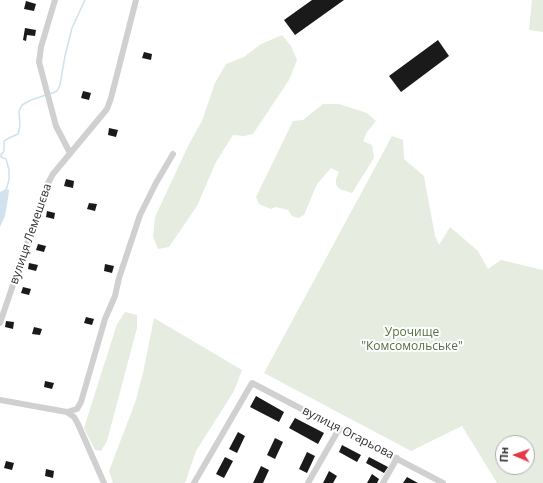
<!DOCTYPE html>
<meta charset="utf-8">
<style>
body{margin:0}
#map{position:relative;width:543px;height:483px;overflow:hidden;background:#fff;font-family:"Open Sans",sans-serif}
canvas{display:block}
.north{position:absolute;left:495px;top:435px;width:40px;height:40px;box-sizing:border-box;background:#fff;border:1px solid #adadad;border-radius:50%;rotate:272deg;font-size:11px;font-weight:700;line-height:16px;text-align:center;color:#333}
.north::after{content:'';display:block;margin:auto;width:14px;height:18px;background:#e63946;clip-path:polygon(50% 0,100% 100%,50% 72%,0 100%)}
</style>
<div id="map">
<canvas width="543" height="483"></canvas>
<div class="north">Пн</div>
</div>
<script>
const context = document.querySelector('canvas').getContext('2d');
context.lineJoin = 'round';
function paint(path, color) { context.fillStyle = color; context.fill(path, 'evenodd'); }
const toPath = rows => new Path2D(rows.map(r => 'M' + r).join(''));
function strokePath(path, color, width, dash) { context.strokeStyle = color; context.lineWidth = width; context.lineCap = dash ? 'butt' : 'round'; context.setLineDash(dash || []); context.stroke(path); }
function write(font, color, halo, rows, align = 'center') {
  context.font = font + ' "Open Sans",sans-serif'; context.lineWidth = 4; context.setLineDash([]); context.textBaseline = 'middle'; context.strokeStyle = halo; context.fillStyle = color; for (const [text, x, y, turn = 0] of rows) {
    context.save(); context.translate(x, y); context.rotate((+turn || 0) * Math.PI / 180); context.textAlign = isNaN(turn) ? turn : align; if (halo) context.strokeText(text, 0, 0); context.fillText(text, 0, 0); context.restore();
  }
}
const green = toPath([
 [532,0,543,0,543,32,529,30],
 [282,35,291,46,297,60,289,80,253,134,244,136,233,135,216,162,197,206,169,247,158,249,153,237,155,217,189,144,202,121,215,83,226,64,244,57,261,44],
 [323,104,339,104,367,113,376,121,367,132,363,141,372,145,374,158,352,193,340,189,336,185,336,179,339,172,331,168,317,184,304,215,298,218,292,216,288,210,276,207,271,209,259,204,256,197,293,121,303,120],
 [392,136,403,140,404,159,424,176,435,236,439,245,450,227,478,251,488,269,501,260,543,270,543,483,497,483,462,426,411,451,264,373],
 [503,443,527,443,527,467,503,467],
 [125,312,137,315,137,328,107,441,101,451,95,450,84,428,117,324],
 [154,318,242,370,234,391,196,451,185,483,113,483,109,471,136,400,143,373]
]);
const water = toPath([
 [6,189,9,190,8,198,5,216,0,227,0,192]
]);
const stream = toPath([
 [50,94,57,91,60,85,65,56,72,28,85,0],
 [6,190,9,180,9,170,6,159,1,157,1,155,4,151,4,141,9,138,18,134,20,126,19,111,22,105,31,100,46,95]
]);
const building = toPath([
 [312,0,344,0,295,35,284,20],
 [26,1,36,4,34,11,24,9],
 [25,28,36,30,35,36,27,35,26,41,23,40],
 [438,40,449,56,401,92,389,76],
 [144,52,152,54,151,60,142,58],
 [83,91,91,93,89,100,81,98],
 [109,128,118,130,116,137,108,135],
 [66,179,74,181,73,188,64,186],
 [89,203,97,204,95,211,87,209],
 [47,211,55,213,54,219,46,217],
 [38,244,46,246,44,252,36,250],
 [29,263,38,265,36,271,28,269],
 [105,264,114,266,112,273,104,271],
 [23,287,31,289,29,295,21,293],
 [86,317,94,319,92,325,84,323],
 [6,321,14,322,13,329,5,327],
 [34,327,42,329,40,335,32,334],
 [45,381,54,383,52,389,44,387],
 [256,396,284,412,279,422,250,407],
 [295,418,324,433,318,444,289,428],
 [238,432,245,436,237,453,229,449],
 [275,438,283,442,275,459,267,455],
 [342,445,361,455,357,462,339,452],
 [307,452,315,456,307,473,299,469],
 [225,457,233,461,224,478,216,474],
 [369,457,388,467,384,473,366,463],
 [6,461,14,463,12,470,4,468],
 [261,466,269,470,263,483,253,483],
 [46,469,54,471,53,478,45,476],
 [329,471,337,476,333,483,323,483],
 [372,474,379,479,377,483,367,483],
 [407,477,418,483,403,483]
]);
const minor = toPath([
 [55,0,41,47,39,62,56,126,70,153],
 [0,323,47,185,53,174,107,109,111,98,136,0],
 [0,400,67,412,74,417,78,424,104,483],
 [67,412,77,409,81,402,105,319,115,296,119,278,140,215,156,183,173,154],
 [194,483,252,383,443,483],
 [308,483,339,429],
 [383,483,397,458]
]);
const streetNames = [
 ["вулиця Лемешєва",31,234,-71],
 ["вулиця Огарьова",348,433,27]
];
const parkNames = [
 ["Урочище",412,333],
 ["\"Комсомольське\"",412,347]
];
paint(green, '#e6ecdf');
paint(water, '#cfe2ee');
strokePath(stream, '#cfe2ee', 1.5);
paint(building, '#1a1a1a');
strokePath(minor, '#d0d0d0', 6);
write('12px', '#333', '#fff', streetNames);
write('12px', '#56703f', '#fff', parkNames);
</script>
